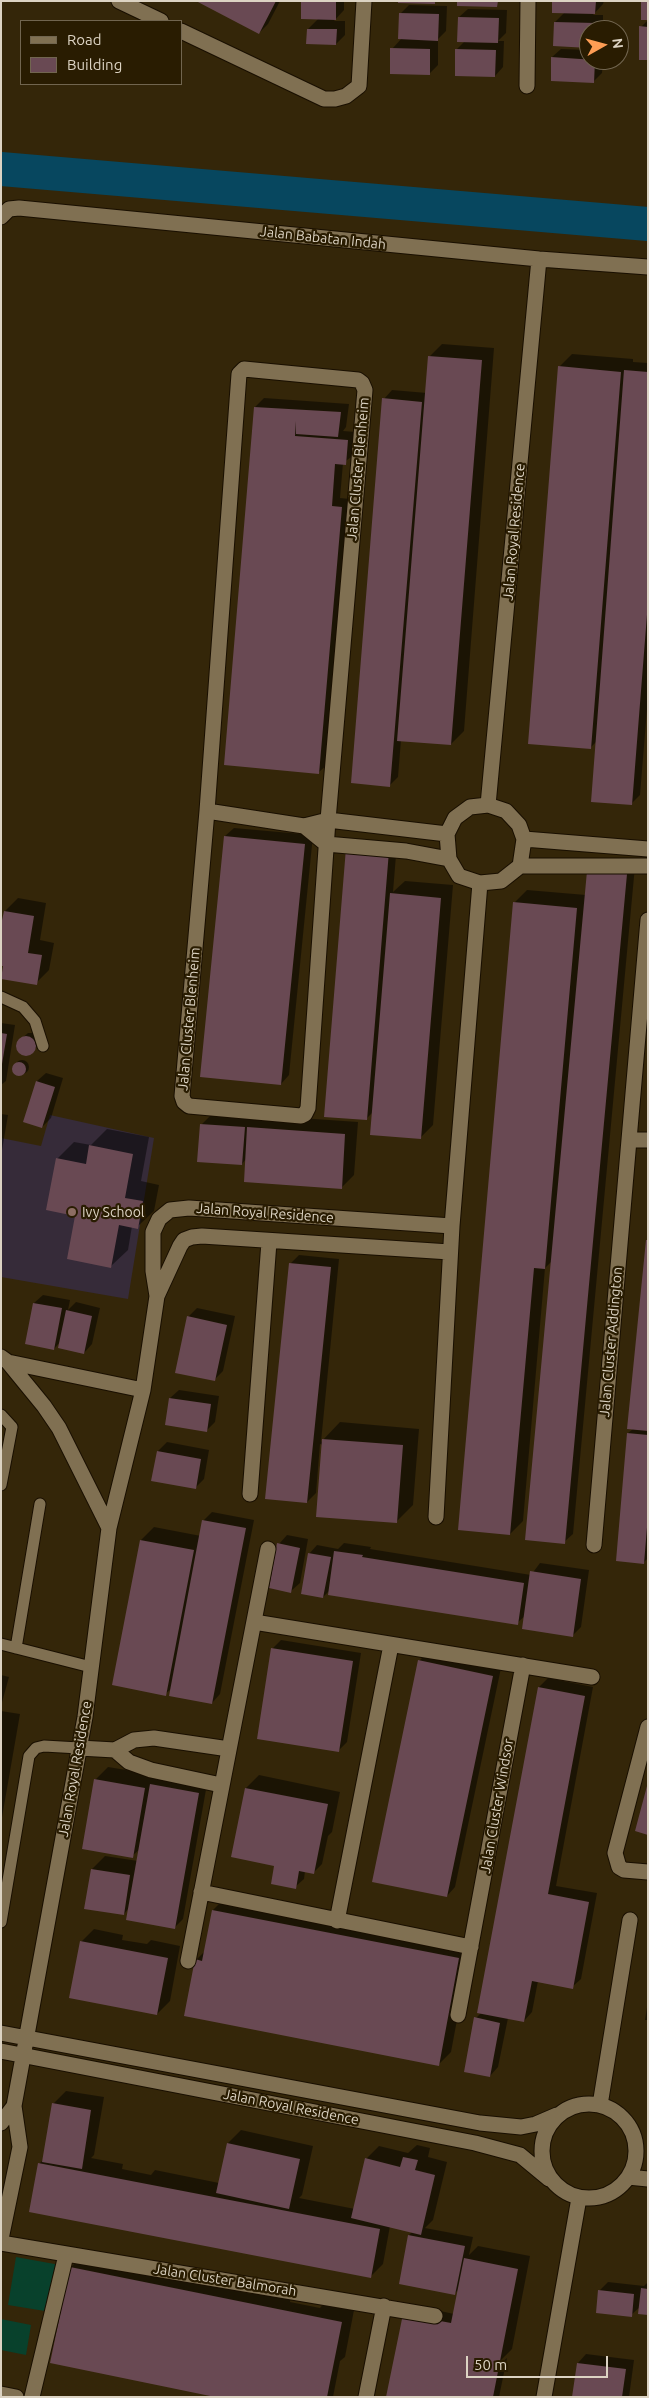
<!DOCTYPE html>
<style>
body{margin:0}
#map{position:relative;width:649px;height:2398px;overflow:hidden;background:#342609;font-family:Ubuntu,sans-serif}
canvas{display:block}
.frame{position:absolute;inset:0;border:2px solid #dcd3c3;pointer-events:none}
.legend{position:absolute;left:20px;top:20px;width:162px;height:65px;box-sizing:border-box;background:#291c01;border:1px solid #71654f;margin:0;padding:6px 9px;list-style:none;font-size:15px;color:#dcd3c3}
.legend li{display:flex;align-items:center;gap:10px;height:25px}
.legend b{width:25px;border:1px solid #71654f}
.north{position:absolute;left:579px;top:20px;width:50px;height:50px;box-sizing:border-box;background:#291c01;border:1px solid #71654f;border-radius:50%;rotate:83deg;font-size:14px;font-weight:700;line-height:20px;text-align:center;color:#dcd3c3}
.north::after{content:'';display:block;margin:auto;width:18px;height:22px;background:#fd9d55;clip-path:polygon(50% 0,100% 100%,50% 72%,0 100%)}
.scale{position:absolute;left:466px;top:2356px;width:142px;height:22px;box-sizing:border-box;border:2px solid #dcd3c3;border-top:0;padding-left:6px;font-size:15px;line-height:18px;white-space:nowrap;color:#dcd3c3;-webkit-text-stroke:4px #291c01;paint-order:stroke}
</style>
<div id="map">
<canvas width="649" height="2398"></canvas>
<div class="frame"></div>
<ul class="legend">
<li><b style="height:6px;background:#807052"></b>Road</li>
<li><b style="height:14px;background:#694953"></b>Building</li>
</ul>
<div class="north">N</div>
<div class="scale">50 m</div>
</div>
<script>
const context = document.querySelector('canvas').getContext('2d');
context.lineJoin = 'round';
function paint(path, color) { context.fillStyle = color; context.fill(path, 'evenodd'); }
const toPath = rows => new Path2D(rows.map(r => 'M' + r).join(''));
function strokePath(path, color, width, dash) { context.strokeStyle = color; context.lineWidth = width; context.lineCap = dash ? 'butt' : 'round'; context.setLineDash(dash || []); context.stroke(path); }
function write(font, color, halo, rows, align = 'center') {
  context.font = font + ' Ubuntu,sans-serif'; context.lineWidth = 4.5; context.setLineDash([]); context.textBaseline = 'middle'; context.strokeStyle = halo; context.fillStyle = color; for (const [text, x, y, turn = 0] of rows) {
    context.save(); context.translate(x, y); context.rotate((+turn || 0) * Math.PI / 180); context.textAlign = isNaN(turn) ? turn : align; if (halo) context.strokeText(text, 0, 0); context.fillText(text, 0, 0); context.restore();
  }
}
const education = toPath([
 [50,1115,154,1138,128,1299,1,1277,1,1138,41,1146]
]);
const green = toPath([
 [16,2257,60,2265,51,2312,8,2305],
 [1,2319,31,2325,26,2355,1,2350]
]);
const shadow = toPath([
 [199,1,280,1,268,24,259,33],
 [303,1,344,1,344,10,334,21,345,21,345,35,336,44,308,29,319,18],
 [553,1,604,1,603,4,593,15,603,15,603,30,589,30,589,46,554,45,555,22,565,12],
 [409,5,447,6,446,31,436,41,438,41,438,65,429,74,392,49,402,38,400,14],
 [468,9,507,10,506,33,498,41,504,41,503,67,495,76,457,49,465,41,459,17],
 [648,20,648,59,641,27],
 [561,49,589,50,589,60,603,60,602,73,594,81,552,57],
 [442,344,494,348,464,731,451,744,401,740,398,777,390,785,384,399,392,390,427,393,429,357],
 [572,354,633,359,633,362,648,363,648,697,640,795,632,803,596,742,590,748,559,367],
 [264,398,349,404,346,427,343,431,356,432,354,455,343,463,340,498,350,499,328,764,319,772,255,407],
 [234,828,313,835,289,1075,281,1084,225,836],
 [397,843,393,892,405,881,453,885,433,1125,420,1138,373,1112,366,1119,348,848],
 [635,866,573,1534,564,1542,552,1261,545,1268,523,1521,510,1534,514,903,527,890,586,895,588,871],
 [18,898,46,903,40,940,54,943,49,970,36,983,4,965,5,911],
 [1,1023,15,1025,6,1081,1,1085],
 [28,1033,35,1033,38,1046,28,1055,21,1054,17,1049,18,1042],
 '15 1067a7 7 0 1 1 14 0a7 7 0 1 1-14 0Z',
 [46,1073,63,1078,51,1118,42,1127,37,1081],
 [214,1112,358,1122,354,1175,341,1188,246,1159,242,1164,201,1125],
 [1,1114,8,1115,1,1156],
 [107,1129,149,1137,141,1181,159,1185,154,1211,137,1227,132,1226,128,1250,111,1266,76,1215,57,1159,74,1142,91,1145],
 [648,1241,648,1558,643,1563,628,1433,633,1429],
 [299,1255,339,1259,321,1442,340,1422,419,1429,413,1505,396,1522,323,1445,320,1444,316,1493,307,1502,290,1264],
 [43,1295,70,1300,68,1310,76,1302,100,1308,92,1344,84,1353,60,1342,54,1349,34,1303],
 [197,1308,235,1316,223,1371,214,1380,188,1317],
 [179,1390,219,1396,215,1422,206,1431,170,1398],
 [167,1442,209,1450,204,1479,195,1488,153,1480,158,1451],
 [212,1512,254,1520,220,1694,212,1703,171,1689,165,1694,113,1684,141,1540,154,1527,201,1536,204,1520],
 [287,1535,308,1539,300,1583,291,1591,279,1544],
 [344,1543,371,1547,370,1549,531,1575,540,1563,589,1570,581,1627,572,1636,525,1616,517,1623,330,1590,323,1597,309,1554,317,1545,338,1549],
 [281,1640,361,1653,347,1742,338,1751,272,1649],
 [428,1652,501,1668,455,1887,447,1896,419,1661],
 [1,1675,9,1677,1,1706],
 [548,1678,593,1687,556,1886,597,1893,581,1979,572,1987,538,1981,532,2012,524,2021,508,2018,498,2067,490,2076,476,2018,481,2013,478,2012,539,1687],
 [1,1711,20,1714,1,1823],
 [108,1767,157,1775,156,1780,160,1776,207,1784,183,1919,174,1928,129,1908,124,1914,92,1869,105,1856,138,1861,140,1849,132,1856,95,1780],
 [259,1775,340,1792,332,1832,328,1836,322,1864,313,1873,305,1871,304,1879,295,1887,276,1865,233,1856,246,1788],
 [221,1902,471,1945,451,2052,438,2065,196,1960,205,1951,213,1910],
 [94,1929,123,1935,122,1940,147,1944,151,1940,180,1946,170,2001,157,2014,81,1942],
 [648,2001,648,2020,645,2020],
 [66,2091,104,2097,94,2155,91,2158,123,2164,122,2169,151,2175,155,2170,219,2183,228,2143,241,2130,313,2146,302,2195,299,2198,355,2209,366,2159,379,2146,408,2153,417,2145,430,2148,428,2157,447,2162,433,2220,425,2228,473,2237,469,2255,478,2246,530,2256,512,2349,498,2363,498,2366,507,2358,499,2397,388,2397,413,2305,454,2314,459,2289,455,2293,409,2235,413,2231,390,2226,383,2264,370,2277,30,2211,40,2163,44,2159,53,2104],
 [84,2254,191,2281,252,2294,257,2290,291,2297,290,2302,320,2308,324,2303,354,2310,345,2357,340,2361,333,2397,222,2397,71,2267],
 [608,2282,644,2286,648,2282,648,2314,640,2307,631,2315,599,2291],
 [586,2354,634,2360,629,2397,574,2397,578,2363]
]);
const river = toPath([
 [1,169,648,224]
]);
const building = toPath([
 [196,1,276,1,259,34],
 [301,1,336,2,336,20,301,19],
 [398,1,435,1,435,4,398,3],
 [457,1,498,1,497,7,457,6],
 [552,1,596,1,595,14,552,13],
 [641,1,648,1,648,20,641,20],
 [399,13,439,14,438,41,398,39],
 [458,17,499,18,498,43,457,42],
 [554,22,595,23,595,30,589,30,589,48,553,46],
 [639,26,648,27,648,60,639,60],
 [307,29,337,29,336,45,306,44],
 [390,48,430,49,430,75,390,74],
 [455,49,496,50,495,77,455,76],
 [551,57,595,60,594,83,551,81],
 [428,356,482,360,451,745,397,741],
 [558,366,621,372,591,749,528,744],
 [624,370,648,372,648,602,632,805,591,802],
 [382,398,422,402,390,787,351,783],
 [254,407,341,412,338,437,296,434,296,421,295,436,348,440,346,465,335,464,332,506,342,507,319,774,224,765],
 [224,836,305,844,281,1085,200,1077],
 [346,848,389,851,367,1120,324,1117],
 [587,871,627,874,565,1544,525,1540],
 [390,893,441,898,421,1139,370,1135],
 [513,902,577,908,545,1269,534,1268,510,1535,458,1530],
 [4,911,34,916,28,953,42,955,37,985,1,979,3,966,1,966,1,925],
 [1,1033,7,1034,2,1064,1,1064],
 '16 1046a10 10 0 1 1 20 0a10 10 0 1 1-20 0Z',
 '12 1069a7 7 0 1 1 14 0a7 7 0 1 1-14 0Z',
 [36,1081,55,1087,42,1128,23,1122],
 [200,1124,245,1127,242,1165,197,1162],
 [247,1127,345,1134,342,1189,244,1182],
 [89,1145,133,1154,125,1198,143,1201,138,1229,119,1225,111,1268,67,1259,75,1216,46,1210,56,1158,86,1164],
 [646,1240,648,1240,648,1431,627,1429],
 [289,1263,331,1267,307,1503,265,1499],
 [33,1303,62,1308,54,1350,25,1344],
 [66,1310,92,1316,84,1354,58,1348],
 [187,1316,227,1325,215,1381,175,1373],
 [169,1398,211,1404,207,1432,165,1425],
 [627,1433,648,1435,648,1515,644,1564,616,1561],
 [322,1439,403,1445,397,1523,316,1517],
 [157,1451,201,1459,196,1489,151,1481],
 [202,1520,246,1528,212,1704,169,1696],
 [140,1540,194,1550,166,1696,112,1685],
 [277,1543,300,1548,291,1593,269,1588],
 [334,1551,363,1555,362,1557,524,1583,518,1625,328,1595],
 [308,1553,331,1557,323,1598,301,1594],
 [530,1571,581,1579,573,1637,522,1629],
 [271,1648,353,1661,339,1752,257,1739],
 [418,1660,493,1676,447,1897,372,1882],
 [538,1687,585,1696,548,1894,589,1902,573,1989,532,1981,524,2022,477,2013],
 [94,1779,145,1788,133,1858,82,1849],
 [150,1784,199,1793,175,1929,126,1920],
 [647,1786,648,1786,648,1835,635,1831],
 [245,1788,328,1804,314,1874,299,1871,296,1889,271,1884,274,1866,231,1857],
 [91,1869,130,1875,124,1915,84,1909],
 [212,1910,459,1958,439,2066,184,2016,195,1959,202,1961],
 [80,1941,168,1958,157,2015,69,1998],
 [474,2017,500,2023,490,2077,464,2072],
 [52,2103,91,2110,82,2169,42,2162],
 [227,2143,300,2159,289,2209,216,2193],
 [403,2157,418,2160,415,2170,435,2175,421,2235,351,2218,365,2158,400,2167],
 [38,2163,380,2229,371,2278,29,2212],
 [408,2235,465,2246,455,2295,399,2284],
 [464,2258,518,2269,493,2397,386,2397,403,2314,451,2323],
 [70,2267,342,2322,327,2397,215,2397,50,2363],
 [641,2288,648,2289,648,2315,638,2314],
 [598,2290,634,2294,632,2317,596,2313],
 [577,2363,626,2369,622,2397,572,2397]
]);
const lane = toPath([
 [1,997,23,1007,35,1021,43,1046],
 [1,1415,12,1427,1,1485],
 [1,1644,91,1667],
 [16,1648,40,1504],
 [1,1922,29,1756,36,1748,44,1746,79,1748]
]);
const street = toPath([
 [119,1,161,21],
 [181,31,324,99,335,99,346,96,359,86,364,1],
 [527,86,528,1],
 [1,217,9,209,19,208,539,259,648,267],
 [244,369,358,380,362,383,365,390,328,820,308,1108,305,1114,301,1116,189,1106,184,1102,182,1096,207,811,239,374,244,369],
 [488,805,539,259],
 [488,805,506,811,519,825,524,839,520,866,501,881,480,883,459,876,449,859,447,834,455,818,470,807,488,805],
 [207,811,304,826,328,820,447,834],
 [304,826,326,844,406,851,449,859],
 [524,839,648,849],
 [520,866,648,866],
 [629,1140,648,1140],
 [450,1252,202,1236,192,1237,184,1240,180,1246,157,1296,153,1271,153,1232,159,1219,170,1210,189,1208,452,1226],
 [1,1357,8,1362,44,1406,59,1428,109,1528],
 [8,1362,143,1390],
 [250,1494,269,1242],
 [436,1517,452,1226,480,883],
 [594,1545,648,920],
 [254,1622,592,1677],
 [648,1727,615,1853,619,1867,624,1870,648,1872],
 [79,1748,115,1750,134,1740,154,1738,229,1749],
 [115,1750,129,1762,151,1770,221,1785],
 [201,1892,471,1947],
 [337,1921,391,1645],
 [188,1961,268,1549],
 [458,2015,523,1665],
 [1,2033,480,2123,521,2127,536,2124,557,2115],
 [1,2051,475,2143,520,2155,549,2179],
 '542 2151a47 47 0 1 1 94 0a47 47 0 1 1-94 0Z',
 [600,2105,630,1920],
 [1,2123,14,2106],
 [628,2177,648,2179],
 [1,2239,20,2147,14,2106,85,1717,109,1528,143,1390,157,1296],
 [1,2243,435,2316],
 [1,2394,16,2397],
 [32,2397,66,2255],
 [366,2397,384,2306],
 [544,2397,579,2198]
]);
const markers = [
 [72,1212,5,"#8d6e63"]
];
const streetNames = [
 ["Jalan Babatan Indah",323,238,6],
 ["Jalan Cluster Blenheim",358,469,-85],
 ["Jalan Royal Residence",514,532,-85],
 ["Jalan Cluster Blenheim",189,1019,-85],
 ["Jalan Royal Residence",265,1213,4],
 ["Jalan Cluster Addington",611,1342,-85],
 ["Jalan Royal Residence",75,1769,-80],
 ["Jalan Cluster Windsor",497,1806,-80],
 ["Jalan Royal Residence",291,2107,11],
 ["Jalan Cluster Balmorah",225,2280,9]
];
const poiNames = [
 ["Ivy School",82,1212]
];
paint(education, '#362b39');
paint(green, '#08412c');
paint(shadow, '#0007');
strokePath(river, '#07475f', 34);
paint(building, '#694953');
strokePath(lane, '#190f00', 13);
strokePath(street, '#190f00', 17);
strokePath(lane, '#807052', 11);
strokePath(street, '#807052', 15);
for (const [x, y, r, color] of markers) { const dot = new Path2D(); dot.arc(x, y, r, 0, 2 * Math.PI); context.fillStyle = color; context.fill(dot); strokePath(dot, '#291c01', 2); }
write('14px', '#dcd3c3', '#291c01', streetNames);
write('14px', '#dcd3c3', '#291c01', poiNames, 'left');
</script>
